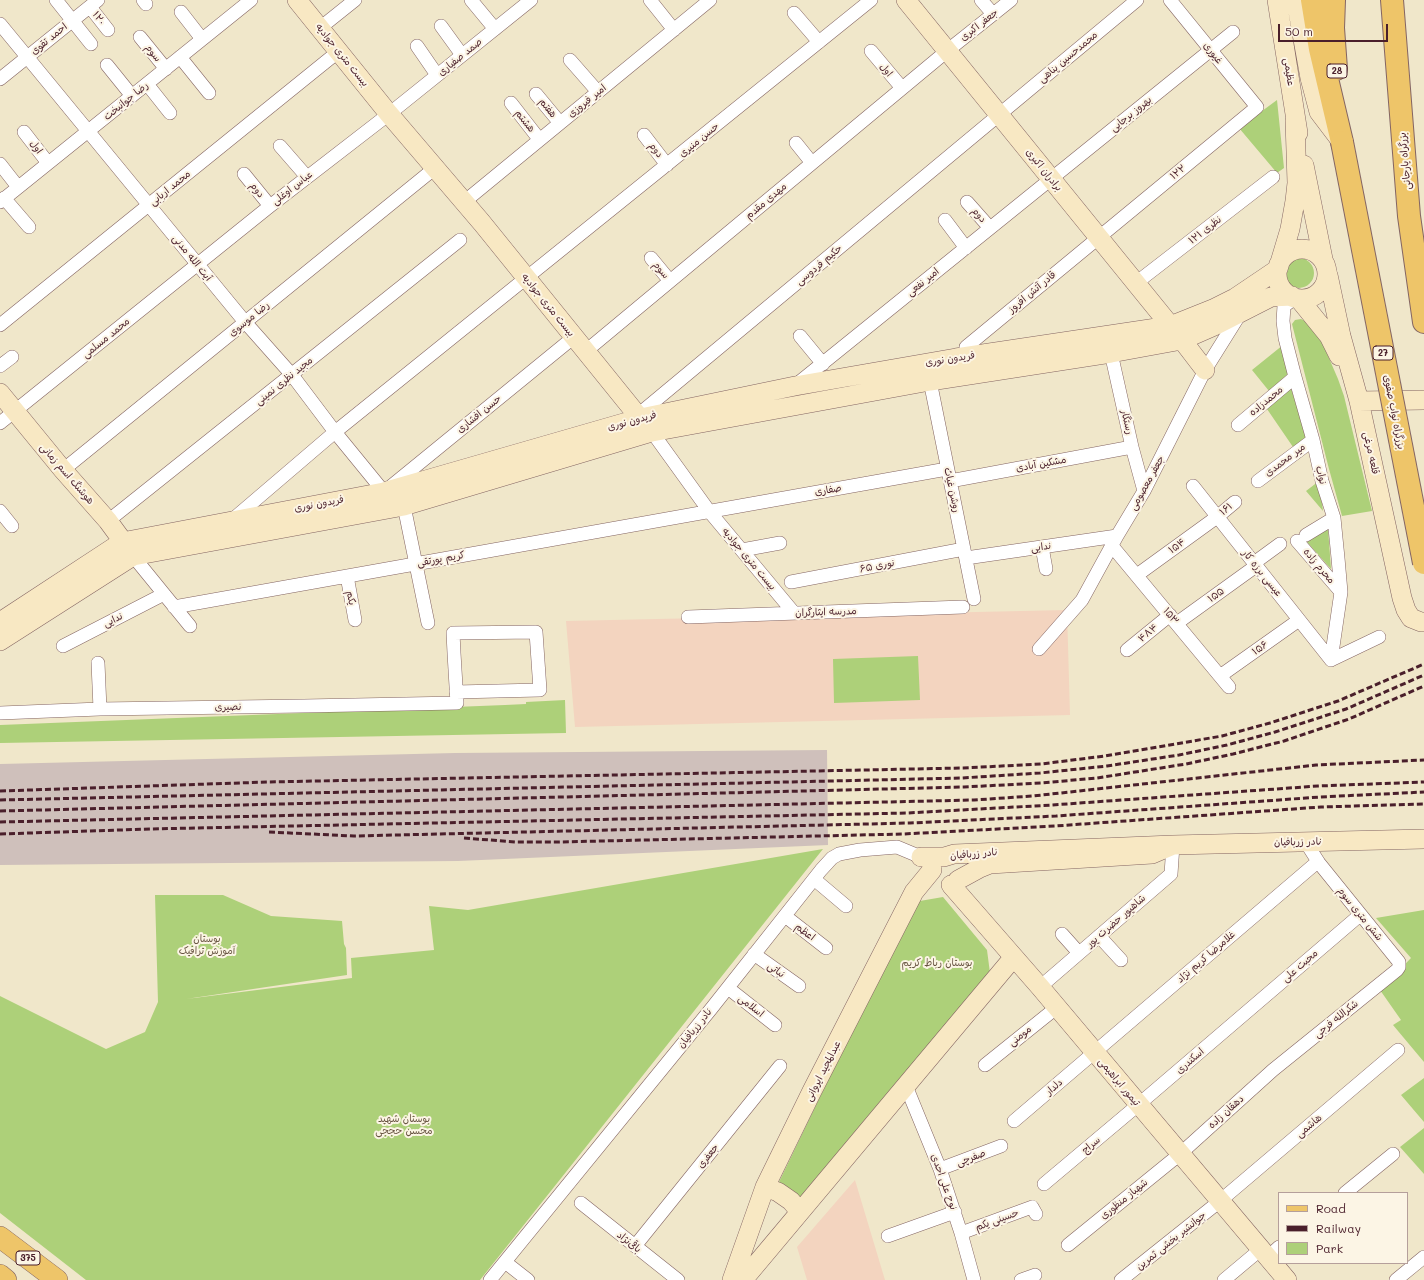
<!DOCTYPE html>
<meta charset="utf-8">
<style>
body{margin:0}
#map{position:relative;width:1424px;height:1280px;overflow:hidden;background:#f0e7ca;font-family:Mali,sans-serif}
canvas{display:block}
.legend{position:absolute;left:1278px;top:1192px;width:130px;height:72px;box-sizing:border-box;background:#fcf5e5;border:1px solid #b59f9b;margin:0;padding:5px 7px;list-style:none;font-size:12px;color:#4a1f2b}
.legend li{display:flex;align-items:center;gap:8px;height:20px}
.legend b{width:20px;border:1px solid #b59f9b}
.scale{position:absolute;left:1278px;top:24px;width:110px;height:18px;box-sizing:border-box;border:2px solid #4a1f2b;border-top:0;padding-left:5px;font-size:12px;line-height:14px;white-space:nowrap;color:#4a1f2b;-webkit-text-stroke:3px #fcf5e5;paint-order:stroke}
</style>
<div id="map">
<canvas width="1424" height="1280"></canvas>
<ul class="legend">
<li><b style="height:5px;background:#eec569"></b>Road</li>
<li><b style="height:5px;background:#4a1f2b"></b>Railway</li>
<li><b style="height:11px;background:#add079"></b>Park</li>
</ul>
<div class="scale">50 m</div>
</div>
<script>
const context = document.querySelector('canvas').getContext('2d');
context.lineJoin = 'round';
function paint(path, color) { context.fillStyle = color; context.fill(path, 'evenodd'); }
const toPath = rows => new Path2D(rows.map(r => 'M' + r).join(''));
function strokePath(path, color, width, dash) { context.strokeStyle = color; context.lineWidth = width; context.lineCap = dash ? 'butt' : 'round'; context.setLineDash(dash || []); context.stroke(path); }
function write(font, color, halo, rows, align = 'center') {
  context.font = font + ' Mali,"Playpen Sans Arabic",sans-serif'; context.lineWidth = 4; context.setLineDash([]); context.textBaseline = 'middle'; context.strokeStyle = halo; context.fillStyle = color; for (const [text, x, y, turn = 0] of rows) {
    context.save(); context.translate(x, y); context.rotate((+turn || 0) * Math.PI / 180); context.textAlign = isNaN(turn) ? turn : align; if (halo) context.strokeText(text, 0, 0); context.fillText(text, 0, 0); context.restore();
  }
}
const built = toPath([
 [1067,610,1070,715,575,727,566,621],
 [855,1180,885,1280,807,1280,797,1247]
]);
const industrial = toPath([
 [827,750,828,845,458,861,0,865,0,764,455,753]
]);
const green = toPath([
 [1277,100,1284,168,1277,173,1239,128],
 '1284 273a15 15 0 1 1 30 0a15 15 0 1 1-30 0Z',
 [1301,319,1309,323,1319,335,1338,379,1344,396,1372,511,1342,516,1329,469,1292,324,1295,320],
 [1283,345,1289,373,1269,391,1252,370],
 [1291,388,1306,437,1293,447,1267,409],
 [1319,481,1323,511,1306,491],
 [1328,528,1331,569,1307,542],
 [918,656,920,700,834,703,833,659],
 [565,700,566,733,0,743,0,725,505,705,526,704,526,702],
 [823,849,480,1280,86,1280,0,1213,0,996,106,1049,145,1032,158,1002,155,895,223,895,271,916,342,921,344,944,346,948,347,975,186,999,352,978,351,958,434,950,429,906,468,910],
 [943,897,987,950,990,973,800,1199,779,1182,914,902],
 [1424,910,1424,1062,1393,1025,1401,1020,1380,990,1411,958,1376,918],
 [1424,1078,1424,1122,1401,1095],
 [1424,1128,1424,1174,1400,1147]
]);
const street = toPath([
 [56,0,91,44],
 [143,0,146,4],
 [471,0,495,29],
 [650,0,674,30],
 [981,0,993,14],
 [90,7,108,30],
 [181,12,202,39],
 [794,13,819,42],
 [0,24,245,322,292,375,335,432,384,492,574,337],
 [441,26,462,55],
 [320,28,355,0],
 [140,37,166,69],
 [417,46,437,75],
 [871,51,902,88],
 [180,57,209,93],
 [570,60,598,92],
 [107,65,132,96],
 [0,79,98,0],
 [147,84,170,113],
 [536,94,560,123],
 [511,103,539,139],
 [24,132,48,163],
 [644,135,667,165],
 [796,143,812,163],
 [280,146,307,177],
 [0,164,18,187],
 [244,174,270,206],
 [4,198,29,227],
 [0,202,251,0],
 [464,202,710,0],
 [967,202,990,228],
 [945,220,966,248],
 [651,258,670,281],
 [1136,283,1273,177],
 [1295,298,1284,306,1283,321,1285,338,1295,377,1313,440,1322,481,1334,518,1338,558,1341,592,1331,660],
 [0,325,339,51],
 [800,336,823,364],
 [966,347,1257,107,1170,0],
 [586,351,947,51,1011,0],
 [1111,353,1132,447,1144,491],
 [0,366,12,357],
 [930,381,974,599],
 [797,384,1233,32],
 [638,415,1137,0],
 [0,423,270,206,389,114,531,0],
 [1238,425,1295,377],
 [652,432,709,511,794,613],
 [63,470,435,168],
 [950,481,1132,447],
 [1258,481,1313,440],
 [1193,486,1331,660],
 [404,506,428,623],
 [0,511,12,526],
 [232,520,335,432,871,0],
 [108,521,460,240],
 [1306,535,1334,518],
 [1297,541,1341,592],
 [1112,546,1229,687],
 [1042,547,1046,569],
 [742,550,780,543],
 [133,556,190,626],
 [966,558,1117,536],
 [1254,563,1280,544],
 [1137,575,1217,517,1235,502],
 [347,576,355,620],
 [791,582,964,549],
 [174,607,947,469],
 [688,617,963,607],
 [1177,623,1256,566],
 [63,646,164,594],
 [1039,649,1082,600,1117,536,1144,491,1205,370,1240,314],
 [1127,650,1170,615],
 [1331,660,1379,637],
 [98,663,100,709],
 [1220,676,1299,620],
 [0,713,100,709,304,706,457,703,454,653,453,633,536,632,540,690,456,692],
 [814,879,846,906],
 [785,916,826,948],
 [1062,934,1079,953],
 [1099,936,1121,960],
 [754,954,799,986],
 [1040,987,1171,874,1173,845],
 [728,988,775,1025],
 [985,1065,1056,1008],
 [906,1086,940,1169,961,1233,974,1280],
 [1014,1121,1315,864,1319,863],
 [940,1169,1001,1146],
 [1044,1184,1138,1105,1360,915],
 [1345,1193,1393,1154],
 [581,1203,678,1280],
 [961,1233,1032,1207,1036,1214],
 [888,1236,955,1212],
 [1068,1245,1180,1154,1273,1070,1397,970,1399,967,1399,962,1319,863,1305,841],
 [635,1246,780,1066],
 [1268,1257,1279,1247],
 [505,1262,528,1280],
 [490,1280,711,1009,821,870,832,858,839,854,860,850,897,847,921,857,928,862],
 [1021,1280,1035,1275],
 [1121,1280,1220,1201,1398,1050],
 [1224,1280,1261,1249],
 [1396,1280,1424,1257]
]);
const secondary = toPath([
 [297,0,389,114,482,223,647,427],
 [906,0,1182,340,1205,370],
 [1277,0,1298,133],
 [1296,0,1310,78,1319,112,1341,141],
 [1304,165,1323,259],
 '1277 274a25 25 0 1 1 50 0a25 25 0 1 1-50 0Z',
 [1328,275,1341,336,1359,401,1402,598,1406,610,1411,618,1421,622,1424,622],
 [1299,299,1329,336,1339,356],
 [0,393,63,470,108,521,130,551],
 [1359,401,1424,400],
 [0,622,122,542,384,492,641,418,795,386,956,358,1170,326,1215,308,1235,298,1278,269,1290,229,1295,201,1297,183,1295,120],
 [0,641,133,556,404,506,652,432,930,381,1111,353,1182,340,1214,326,1271,297,1292,296],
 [1173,845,1424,839],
 [921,857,944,857,954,854,1173,845,1152,854,990,864,980,868,958,880],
 [951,885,1040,987,1287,1280],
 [765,1187,778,1192,791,1201,800,1212],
 [732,1280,765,1187,812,1091,914,892,932,870],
 [743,1280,1013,958]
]);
const primary = toPath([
 [0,1237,57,1280],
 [0,1275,6,1280]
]);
const highway = toPath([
 [1312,0,1320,49,1342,142],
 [1334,0,1333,28,1336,69],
 [1392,0,1409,216,1424,322]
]);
const rail = toPath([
 [0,791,268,782,963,768,1041,764,1105,756,1222,736,1270,723,1338,701,1424,664],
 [0,800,962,778,1040,773,1107,766,1179,755,1227,745,1275,732,1346,709,1424,675],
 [0,811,964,787,1041,783,1097,778,1186,764,1233,754,1284,741,1349,719,1424,686],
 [0,822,974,800,1033,796,1316,765,1424,760],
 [269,832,354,836,910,823,1056,816,1320,797,1424,792],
 [0,834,150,829,907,813,1052,805,1318,786,1424,782],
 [464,838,516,842,559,842,903,834,1055,826,1321,807,1424,804]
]);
const highwayBridge = toPath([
 [1342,142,1424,563]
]);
const shields = [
 [1337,71,20],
 [1383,353,20],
 [28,1258,24]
];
const shieldNames = [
 ["28",1337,71],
 ["27",1383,353],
 ["375",28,1258]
];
const streetNames = [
 ["۱۲۰",99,18,52],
 ["جعفر اکبری",979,25,-38],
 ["احمد تقوی",49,39,-39],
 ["سوم",153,53,51],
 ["غیوری",1213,53,51],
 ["بیست متری جوادیه",342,55,51],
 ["صمد صفیاری",460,57,-39],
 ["محمدحسین پناهی",1068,57,-40],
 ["اول",886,70,50],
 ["عظیمی",1289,72,82],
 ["رضا جوانبخت",126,101,-39],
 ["امیر فیروزی",587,101,-39],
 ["هفتم",548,108,51],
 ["بهروز برجایی",1131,114,-39],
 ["هشتم",525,121,51],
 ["حسن منیری",699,140,-39],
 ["اول",36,147,53],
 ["دوم",656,150,52],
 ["بزرگراه یارجانی",1405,161,-95],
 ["برادران اکبری",1044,170,51],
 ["۱۲۲",1178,172,-40],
 ["محمد اربابی",170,188,-39],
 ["عباس اوغلی",292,188,-38],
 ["دوم",257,190,51],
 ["مهدی مقدم",766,201,-40],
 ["دوم",979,215,49],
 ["نظری ۱۲۱",1205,230,-38],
 ["آیت‌ الله مدنی",192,258,51],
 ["حکیم فردوسی",819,265,-40],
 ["سوم",661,270,50],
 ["امیر نفعی",923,282,-39],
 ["قادر آتش افروز",1032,292,-40],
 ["بیست متری جوادیه",548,305,51],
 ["رضا موسوی",249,319,-39],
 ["محمد مسلمی",106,338,-39],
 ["فریدون نوری",950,359,-9],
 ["مجید نظری نمینی",284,381,-39],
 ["محمدزاده",1266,401,-40],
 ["بزرگراه نواب صفوی",1394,412,79],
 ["حسن افشاری",479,414,-39],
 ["فریدون نوری",632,421,-15],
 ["رستگار",1127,422,77],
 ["قلعه مرغی",1371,453,78],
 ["میر محمدی",1285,460,-37],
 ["مشکین آبادی",1041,464,-10],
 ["هوشنگ اسم زمانی",67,474,49],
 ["نواب",1321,475,76],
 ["جعفر معصومی",1147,483,-61],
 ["صفاری",828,490,-10],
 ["روشن غیاث",952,490,78],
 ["فریدون نوری",319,504,-11],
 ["۱۶۱",1226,509,-40],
 ["۱۵۴",1177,546,-36],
 ["ندایی",1041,547,-8],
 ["کریم پورتقی",441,559,-10],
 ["بیست متری جوادیه",749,559,50],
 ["نوری ۶۵",877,566,-11],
 ["محرم زاده",1319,566,50],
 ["عیسی برزه کار",1262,573,51],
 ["۱۵۵",1216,595,-36],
 ["یکم",351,598,80],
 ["مدرسه ایثارگران",826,612,-2],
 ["۱۵۳",1171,616,50],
 ["ندایی",113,620,-27],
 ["۴۸۴",1148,633,-40],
 ["۱۵۶",1260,648,-35],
 ["نصیری",228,707,-1],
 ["نادر زربافیان",1298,842,-1],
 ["نادر زربافیان",974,854,-5],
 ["شش متری سوم",1360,914,51],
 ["شاهپور حضرت پور",1116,921,-41],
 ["اعظم",805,932,37],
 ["غلامرضا کریم نژاد",1206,957,-41],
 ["محبت علی",1300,966,-41],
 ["نباتی",776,970,35],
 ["اسلامی",751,1006,38],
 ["شکرالله فرجی",1336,1019,-39],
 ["نادر زربافیان",695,1028,-51],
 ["مومنی",1020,1036,-39],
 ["اسکندری",1190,1061,-41],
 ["عبدالمجید ایروانی",823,1071,-63],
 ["تیمور ابراهیمی",1119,1082,50],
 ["دلدار",1054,1087,-41],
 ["دهقان زاده",1226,1112,-42],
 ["هاشمی",1309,1126,-40],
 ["سراج",1091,1145,-40],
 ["جعفری",708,1156,-51],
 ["صفرچی",971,1158,-21],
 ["نوح علی احدی",944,1182,70],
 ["شهباز منظوری",1124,1199,-39],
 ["حسینی یکم",997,1220,-20],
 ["جوانشیر بخشی ثمرین",1171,1241,-39],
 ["باقی‌نژاد",629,1242,38]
];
const parkNames = [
 ["بوستان",207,939],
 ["آموزش ترافیک",207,951],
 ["بوستان رباط کریم",937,963],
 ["بوستان شهید",404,1119],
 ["محسن حججی",404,1131]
];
paint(built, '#f3d4bf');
paint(industrial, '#cfc0bb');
paint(green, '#add079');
strokePath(street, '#846563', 14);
strokePath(secondary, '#846563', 20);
strokePath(primary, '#846563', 22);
strokePath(highway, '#846563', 24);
strokePath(street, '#fff', 13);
strokePath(secondary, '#f8e8c3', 19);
strokePath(primary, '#eec569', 21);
strokePath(highway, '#eec569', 22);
strokePath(rail, '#4a1f2b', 3, [6, 3]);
strokePath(highwayBridge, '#846563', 24, []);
strokePath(highwayBridge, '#eec569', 22);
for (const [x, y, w] of shields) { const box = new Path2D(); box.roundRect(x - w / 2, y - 7, w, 14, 3); context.fillStyle = '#fcf5e5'; context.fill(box); strokePath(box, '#4a1f2b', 1); }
write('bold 9px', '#4a1f2b', null, shieldNames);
write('10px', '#4a1f2b', '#fcf5e5', streetNames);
write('10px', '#685442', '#fcf5e5', parkNames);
</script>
